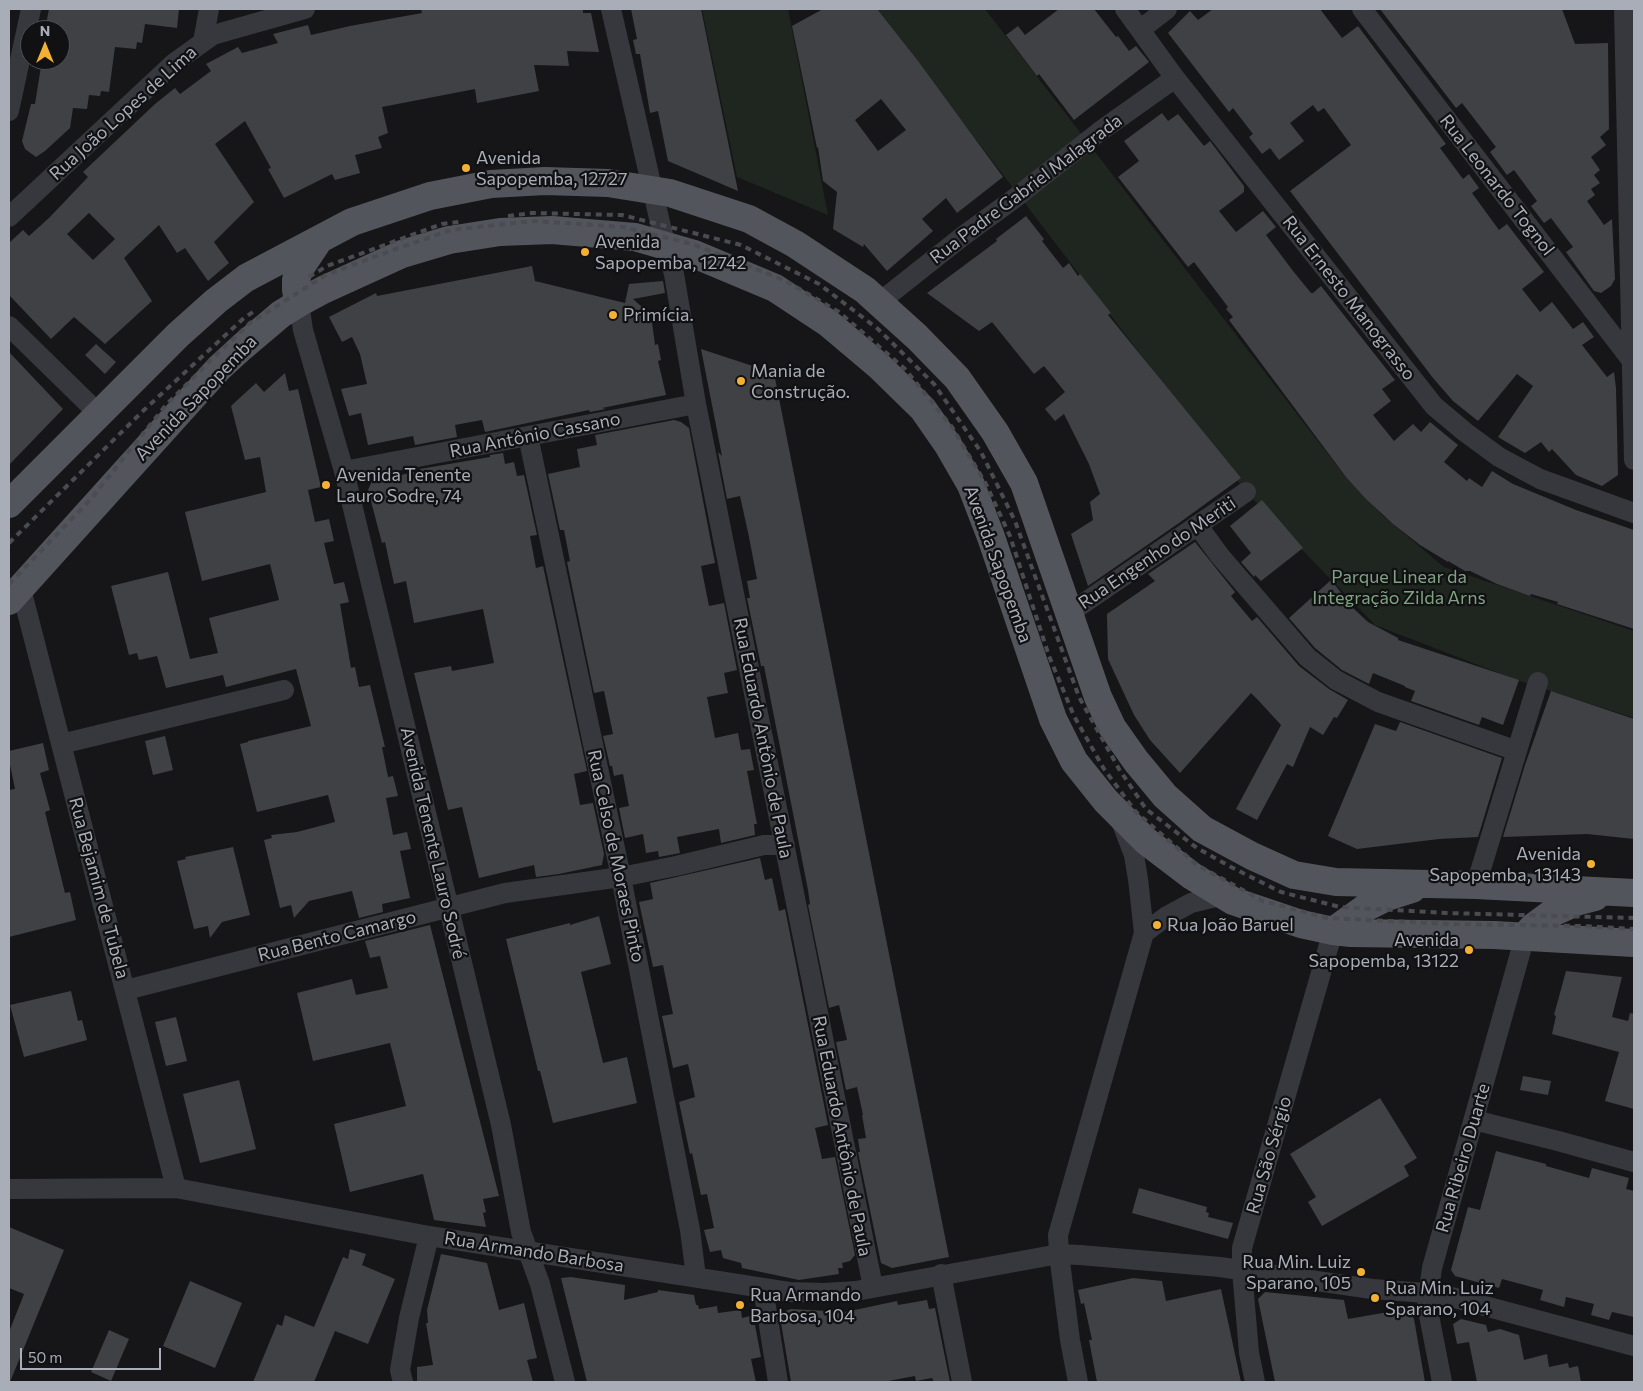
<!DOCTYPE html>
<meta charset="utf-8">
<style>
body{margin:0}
#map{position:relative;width:1643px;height:1391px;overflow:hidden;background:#161618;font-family:Commissioner,sans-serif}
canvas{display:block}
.frame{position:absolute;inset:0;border:10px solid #a8adb8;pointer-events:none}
.north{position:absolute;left:20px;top:20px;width:50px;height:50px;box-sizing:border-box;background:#111113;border:1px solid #4d4f55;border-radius:50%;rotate:0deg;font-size:14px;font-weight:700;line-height:20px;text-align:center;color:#a8adb8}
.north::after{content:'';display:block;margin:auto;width:18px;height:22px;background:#f2b134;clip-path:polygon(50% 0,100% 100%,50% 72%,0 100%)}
.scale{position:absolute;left:20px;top:1348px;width:141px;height:22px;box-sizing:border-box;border:2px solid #a8adb8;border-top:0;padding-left:6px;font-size:15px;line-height:18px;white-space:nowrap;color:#a8adb8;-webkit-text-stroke:4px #111113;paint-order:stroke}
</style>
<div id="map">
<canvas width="1643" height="1391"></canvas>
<div class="frame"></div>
<div class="north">N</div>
<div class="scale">50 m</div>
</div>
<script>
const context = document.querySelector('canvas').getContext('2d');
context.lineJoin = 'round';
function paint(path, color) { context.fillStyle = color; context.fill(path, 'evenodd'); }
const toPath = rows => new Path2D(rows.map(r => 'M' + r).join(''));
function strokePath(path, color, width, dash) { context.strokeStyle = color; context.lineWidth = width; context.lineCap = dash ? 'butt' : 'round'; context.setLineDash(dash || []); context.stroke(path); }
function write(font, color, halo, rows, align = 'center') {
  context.font = font + ' Commissioner,sans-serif'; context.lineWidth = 4.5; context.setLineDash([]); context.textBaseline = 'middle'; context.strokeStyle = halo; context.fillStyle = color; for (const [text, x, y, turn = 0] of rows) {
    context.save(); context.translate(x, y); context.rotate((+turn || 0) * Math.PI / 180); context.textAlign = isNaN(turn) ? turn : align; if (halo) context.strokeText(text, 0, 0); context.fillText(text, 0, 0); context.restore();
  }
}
const green = toPath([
 [702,9,788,9,828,215,737,177],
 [876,9,985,9,1341,471,1381,514,1444,567,1634,631,1634,718,1517,680,1375,625,1246,492]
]);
const building = toPath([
 [49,9,179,9,177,28,145,24,142,43,137,42,136,49,115,47,109,92,101,91,100,96,89,95,87,109,73,108,70,128,45,151,36,157,25,149,22,141,31,104,35,104,42,60,60,60,60,30,45,30],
 [421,9,583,9,583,13,591,13,599,52,567,51,569,66,534,65,539,91,477,103,475,89,382,107,388,133,378,137,382,148,355,155,360,173,335,180,332,174,284,198,268,169,271,168,245,121,215,144,254,202,214,242,229,263,208,281,185,248,177,253,159,225,124,258,152,301,105,344,74,317,51,339,9,295,9,243,23,230,29,236,50,217,88,177,83,172,155,104,175,88,180,94,211,71,206,64,238,47,242,53,278,43,273,34,308,25,311,35,350,26,422,13],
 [89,213,115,239,93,260,67,234],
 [631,9,701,9,738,191,668,161,658,111,650,113,640,54,636,54,633,40,637,39],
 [823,9,877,9,918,61,1003,177,957,213,946,198,922,219,933,231,887,271,864,244,863,247,833,229,837,192,823,181,818,147,817,148,792,26],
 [881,99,906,130,878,151,855,120],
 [1059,9,1094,9,1116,37,1118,36,1129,51,1136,46,1149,62,1074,120,1039,74,1037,76,1006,35,1018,26,1025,35],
 [1213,9,1320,9,1342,38,1358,26,1446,144,1440,148,1463,179,1469,174,1479,188,1472,193,1499,230,1507,224,1544,272,1522,289,1540,312,1552,302,1573,329,1583,322,1594,337,1582,345,1607,377,1614,372,1616,388,1618,475,1602,486,1576,475,1552,449,1549,452,1541,442,1525,453,1498,437,1533,386,1517,374,1478,421,1453,401,1433,378,1290,191,1351,145,1324,108,1318,112,1313,105,1290,123,1304,141,1279,160,1270,148,1262,154,1249,137,1253,134,1233,108,1229,112,1168,33,1190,11,1198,20],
 [1380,9,1562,9,1575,44,1608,43,1609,129,1600,137,1606,145,1591,157,1600,170,1594,175,1600,183,1591,189,1595,195,1587,201,1604,225,1612,219,1615,279,1611,286,1601,293,1594,291,1566,252,1573,247,1551,218,1544,223,1531,206,1537,201,1514,170,1507,175,1490,152,1496,147,1462,103,1456,108],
 [1162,113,1168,121,1178,114,1204,146,1210,141,1244,186,1244,192,1219,211,1236,232,1263,211,1276,227,1266,235,1293,271,1311,293,1313,293,1321,286,1395,380,1382,389,1391,401,1373,415,1394,441,1413,424,1421,432,1430,422,1458,445,1444,462,1467,481,1469,478,1482,487,1492,471,1513,484,1576,510,1634,530,1634,629,1557,604,1558,602,1531,594,1530,596,1497,584,1470,571,1465,571,1448,561,1448,562,1420,545,1393,524,1366,499,1346,477,1229,320,1233,317,1226,309,1228,307,1194,262,1188,267,1118,177,1139,161,1124,141],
 [1026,216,1044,239,1042,241,1063,268,1069,263,1078,276,1080,274,1111,313,1108,315,1241,478,1179,523,1088,586,1071,534,1093,520,1090,502,1100,494,1089,464,1064,414,1055,421,1045,409,1065,392,1044,366,1034,374,992,322,979,331,927,293,997,241,996,239],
 [532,266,535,281,625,303,629,284,663,281,665,293,633,299,651,315,655,345,658,344,661,360,658,361,666,395,602,408,606,409,590,412,589,410,485,432,482,420,455,425,457,437,415,445,413,436,368,445,361,413,349,416,341,389,367,384,360,354,352,337,342,342,329,317,376,293,377,296],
 [96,344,116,362,105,374,85,355],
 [701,349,765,370,773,368,949,1257,892,1268,881,1263,858,1152,860,1152,858,1139,866,1138,862,1115,863,1115,857,1087,846,1090,836,1042,847,1040,839,1005,829,1008,808,905,810,904,808,890,782,757,764,666,761,666,747,598,750,598,747,581,757,579,749,537,740,496,727,499,718,452,722,456],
 [9,352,63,409,9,465],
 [285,373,289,391,298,389,321,487,308,490,315,522,329,519,334,541,324,543,334,584,344,582,349,602,340,604,351,668,355,667,359,687,370,685,385,747,382,747,388,777,393,776,398,796,386,798,393,835,407,832,411,849,400,851,410,898,382,904,383,912,359,918,352,891,309,901,294,918,291,905,280,908,264,840,272,838,271,835,297,832,335,822,328,795,257,812,240,744,248,742,248,741,311,726,296,669,226,687,223,675,166,688,157,656,139,660,137,653,129,655,111,586,168,572,190,659,218,653,209,618,279,600,270,564,202,581,185,512,266,492,260,457,245,460,231,406,256,383,264,392],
 [674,420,681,422,689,428,715,563,701,566,709,606,724,603,737,670,724,673,728,693,707,697,715,738,738,733,741,750,750,749,754,770,747,771,757,824,754,824,755,835,721,843,719,829,677,837,680,853,659,857,658,851,646,853,643,834,625,838,619,808,629,806,623,774,614,776,612,766,610,766,603,736,613,734,604,691,594,693,567,562,570,561,564,530,560,530,548,474,580,467,577,449,597,445,595,435],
 [503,453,505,464,514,462,517,476,524,475,537,535,530,536,536,568,543,566,587,771,574,774,580,805,593,803,604,854,602,865,559,874,536,877,534,865,479,878,462,807,448,810,414,673,451,666,452,671,494,663,483,609,414,623,406,581,394,584,385,542,382,543,368,490,372,481,420,471,420,469,490,457,490,455],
 [1262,500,1303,548,1261,581,1255,575,1254,577,1241,562,1251,553,1230,526],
 [1195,542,1235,592,1231,596,1252,621,1257,617,1299,666,1329,689,1348,700,1337,718,1334,717,1323,735,1310,727,1293,767,1287,764,1257,820,1236,809,1281,725,1258,700,1251,693,1180,773,1150,740,1134,715,1108,659,1107,614,1155,581,1148,574],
 [1331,580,1354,609,1368,622,1398,638,1398,640,1519,680,1503,725,1482,717,1479,725,1411,701,1415,691,1405,687,1405,686,1373,673,1369,684,1342,670,1315,648,1289,618],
 [1551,691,1634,719,1634,839,1587,834,1503,837,1525,765],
 [1400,722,1502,758,1478,837,1439,839,1357,849,1328,836,1375,724,1396,731],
 [165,736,173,770,153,775,145,741],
 [43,743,49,770,40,773,50,810,45,812,65,893,70,892,76,920,9,937,9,790,15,789,9,760,9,751],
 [233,847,250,915,222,922,210,938,208,926,194,929,177,861,186,859,185,857],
 [760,858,765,880,772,878,779,911,785,909,828,1125,815,1128,822,1159,835,1157,855,1255,850,1261,842,1263,843,1268,838,1268,839,1274,799,1280,742,1268,741,1263,723,1258,721,1250,710,1252,704,1230,714,1228,707,1194,701,1195,692,1153,690,1154,679,1102,695,1097,688,1064,673,1068,662,1016,673,1014,663,965,653,967,639,902,653,899,650,883],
 [599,916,611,964,581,972,603,1063,627,1057,637,1103,553,1123,540,1071,538,1071,506,939,570,923,570,925],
 [430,925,499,1196,483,1199,486,1212,483,1213,486,1227,434,1220,423,1174,350,1192,334,1124,406,1106,390,1043,313,1061,297,993,352,979,356,995,388,988,380,956,370,958,365,941],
 [1566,971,1622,977,1612,1017,1628,1021,1630,1013,1634,1014,1634,1109,1605,1101,1619,1052,1552,1034,1556,1016,1554,1015],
 [71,991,78,1021,82,1020,87,1040,24,1057,10,1005],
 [176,1017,187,1061,166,1066,155,1022],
 [1523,1076,1551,1081,1548,1095,1520,1090],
 [239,1080,256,1149,200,1163,183,1094],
 [1380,1098,1417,1158,1404,1166,1409,1176,1322,1226,1308,1202,1316,1197,1290,1154],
 [1496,1151,1546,1164,1546,1166,1589,1178,1592,1168,1629,1178,1626,1189,1634,1191,1634,1317,1612,1312,1609,1320,1591,1315,1594,1304,1566,1297,1564,1307,1540,1300,1543,1290,1502,1279,1499,1288,1455,1276,1451,1270,1468,1207,1480,1210],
 [1139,1188,1207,1207,1206,1212,1209,1213,1208,1217,1233,1223,1228,1239,1132,1213],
 [9,1227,64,1250,10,1382,9,1332,24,1294,9,1288],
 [350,1249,366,1254,362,1265,395,1279,368,1344,335,1331,314,1382,253,1382,277,1324,282,1326,285,1315,314,1327,343,1257,348,1259],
 [441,1254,487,1263,499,1310,524,1303,537,1358,527,1360,533,1382,417,1382,417,1367,433,1365,426,1323,428,1323,427,1310],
 [571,1277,625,1285,624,1300,658,1292,658,1290,694,1295,696,1305,698,1305,699,1309,717,1306,718,1313,741,1310,742,1318,750,1316,751,1325,755,1325,761,1357,751,1359,756,1382,587,1382,561,1278],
 [1133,1278,1162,1281,1166,1301,1221,1289,1241,1382,1097,1382,1089,1340,1092,1340,1084,1303,1081,1304,1078,1290],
 [190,1281,242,1303,215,1368,163,1346],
 [1265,1292,1344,1300,1348,1319,1394,1311,1393,1302,1407,1309,1414,1319,1425,1382,1275,1382,1258,1299],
 [927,1300,929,1309,935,1308,950,1382,934,1382,932,1378,916,1381,915,1376,883,1382,791,1382,780,1317,785,1311,791,1309,845,1312,897,1301,898,1305],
 [1461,1319,1486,1325,1488,1332,1500,1329,1519,1335,1524,1360,1547,1354,1549,1367,1568,1363,1569,1368,1578,1366,1581,1382,1477,1382,1469,1342,1457,1344,1453,1324],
 [109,1330,129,1339,111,1381,91,1372]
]);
const minor = toPath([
 [611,9,662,231,674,274,696,404,873,1287],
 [1125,9,1175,78,1434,406,1465,432,1499,457,1540,479,1634,513],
 [1362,9,1632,361],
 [1624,9,1634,460],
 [1141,29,1167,9],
 [203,42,209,9],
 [9,111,31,9],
 [9,217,174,63,213,35,305,9],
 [299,303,303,330,344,471,501,1125,521,1232,540,1284,565,1382],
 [879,303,891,293,963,236,1015,198,1099,132,1175,78],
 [9,326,99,414],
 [528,436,621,877,690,1230,696,1277],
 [344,471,696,404],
 [1198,526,1220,556,1307,657,1336,680,1378,702,1517,751],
 [21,589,176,1188],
 [1068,614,1246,492],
 [61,744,284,690],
 [1476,885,1538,682],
 [1144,933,1167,916,1191,903,1224,895],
 [126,990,505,893,621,877,676,866,764,845,785,845],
 [1474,1120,1558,1141,1634,1162],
 [9,1189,176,1188,429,1236,789,1292,825,1293,856,1291,1059,1254,1080,1255,1220,1267,1372,1289,1440,1294,1634,1346],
 [941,1274,962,1382],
 [763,1288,778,1382],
 [403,1382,400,1370,409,1318,429,1236],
 [1078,1382,1070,1340,1059,1254,1058,1235,1144,933,1138,879,1134,855,1121,821],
 [1255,1382,1249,1353,1242,1270,1242,1248,1333,931],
 [1442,1382,1427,1305,1432,1268,1525,936]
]);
const primary = toPath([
 [299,303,296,290,296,280,299,270,319,240],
 [9,504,178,335,216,301,246,278,352,222,430,196,491,184,545,181,608,183,670,193,749,219,795,244,865,290,917,337,957,378,995,432,1024,483,1098,697,1112,727,1136,761,1165,796,1202,829,1252,856,1294,875,1336,882,1476,885,1634,893],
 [9,601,219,368,242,347,281,314,299,303,323,290,402,254,449,240,500,232,552,230,635,237,694,254,775,288,828,323,879,366,923,409,948,445,971,485,991,537,1053,719,1074,761,1106,801,1146,841,1192,876,1233,901,1301,924,1333,931,1351,933,1494,935,1634,943],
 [1333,931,1365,908,1387,897,1412,889],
 [1525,936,1533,927,1552,913,1576,902,1595,897]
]);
const rail = toPath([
 [508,216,532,213,622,215,741,245,819,284,878,329,934,384,981,452,1015,521,1079,697,1119,769,1146,809,1197,848,1231,867,1281,892,1340,907,1447,913,1634,918],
 [309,277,327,266,442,224,459,222],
 [9,543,144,410,244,318,256,310],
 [9,584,91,499,166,405,210,361,250,323,326,275,393,250,451,230,533,221,623,227,692,244,784,280,839,312,905,369,952,427,986,484,1010,536,1049,656,1074,716,1104,769,1136,812,1197,865,1263,901,1327,918,1450,924,1583,926,1634,929]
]);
const markers = [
 [466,168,5,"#f2b134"],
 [585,252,5,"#f2b134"],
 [613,315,5,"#f2b134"],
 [741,381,5,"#f2b134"],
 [326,485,5,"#f2b134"],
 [1591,864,5,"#f2b134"],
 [1157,925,5,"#f2b134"],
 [1469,950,5,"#f2b134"],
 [1361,1272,5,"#f2b134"],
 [1375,1298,5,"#f2b134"],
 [740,1305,5,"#f2b134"]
];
const streetNames = [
 ["Rua João Lopes de Lima",123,113,-42],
 ["Rua Leonardo Tognol",1497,185,52],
 ["Rua Padre Gabriel Malagrada",1026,189,-37],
 ["Rua Ernesto Manograsso",1349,298,52],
 ["Avenida Sapopemba",196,398,-46],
 ["Rua Antônio Cassano",535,435,-11],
 ["Rua Engenho do Meriti",1157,553,-34],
 ["Avenida Sapopemba",998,564,70],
 ["Rua Eduardo Antônio de Paula",763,738,79],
 ["Avenida Tenente Lauro Sodré",433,843,77],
 ["Rua Celso de Moraes Pinto",616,856,78],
 ["Rua Bejamim de Tubela",99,888,75],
 ["Rua Bento Camargo",337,936,-14],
 ["Rua Eduardo Antônio de Paula",842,1136,79],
 ["Rua São Sérgio",1269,1155,-74],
 ["Rua Ribeiro Duarte",1463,1158,-74],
 ["Rua Armando Barbosa",534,1252,9]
];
const poiNames = [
 ["Avenida",476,158],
 ["Sapopemba, 12727",476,179],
 ["Avenida",595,242],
 ["Sapopemba, 12742",595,263],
 ["Primícia.",623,315],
 ["Mania de",751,371],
 ["Construção.",751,392],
 ["Avenida Tenente",336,475],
 ["Lauro Sodre, 74",336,496],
 ["Avenida",1581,854,"right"],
 ["Sapopemba, 13143",1581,875,"right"],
 ["Rua João Baruel",1167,925],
 ["Avenida",1459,940,"right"],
 ["Sapopemba, 13122",1459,961,"right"],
 ["Rua Min. Luiz",1351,1262,"right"],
 ["Sparano, 105",1351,1283,"right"],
 ["Rua Min. Luiz",1385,1288],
 ["Sparano, 104",1385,1309],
 ["Rua Armando",750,1295],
 ["Barbosa, 104",750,1316]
];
const parkNames = [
 ["Parque Linear da",1399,577],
 ["Integração Zilda Arns",1399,598]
];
paint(green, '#1e261f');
paint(building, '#404145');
strokePath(minor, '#37383d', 20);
strokePath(primary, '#53555c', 28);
strokePath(rail, '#4a4c52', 4, [6, 5]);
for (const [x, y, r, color] of markers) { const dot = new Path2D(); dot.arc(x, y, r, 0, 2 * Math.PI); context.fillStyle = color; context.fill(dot); strokePath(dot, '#111113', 2); }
write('18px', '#a8adb8', '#111113', streetNames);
write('18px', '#a8adb8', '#111113', poiNames, 'left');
write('18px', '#7fa381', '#111113', parkNames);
</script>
